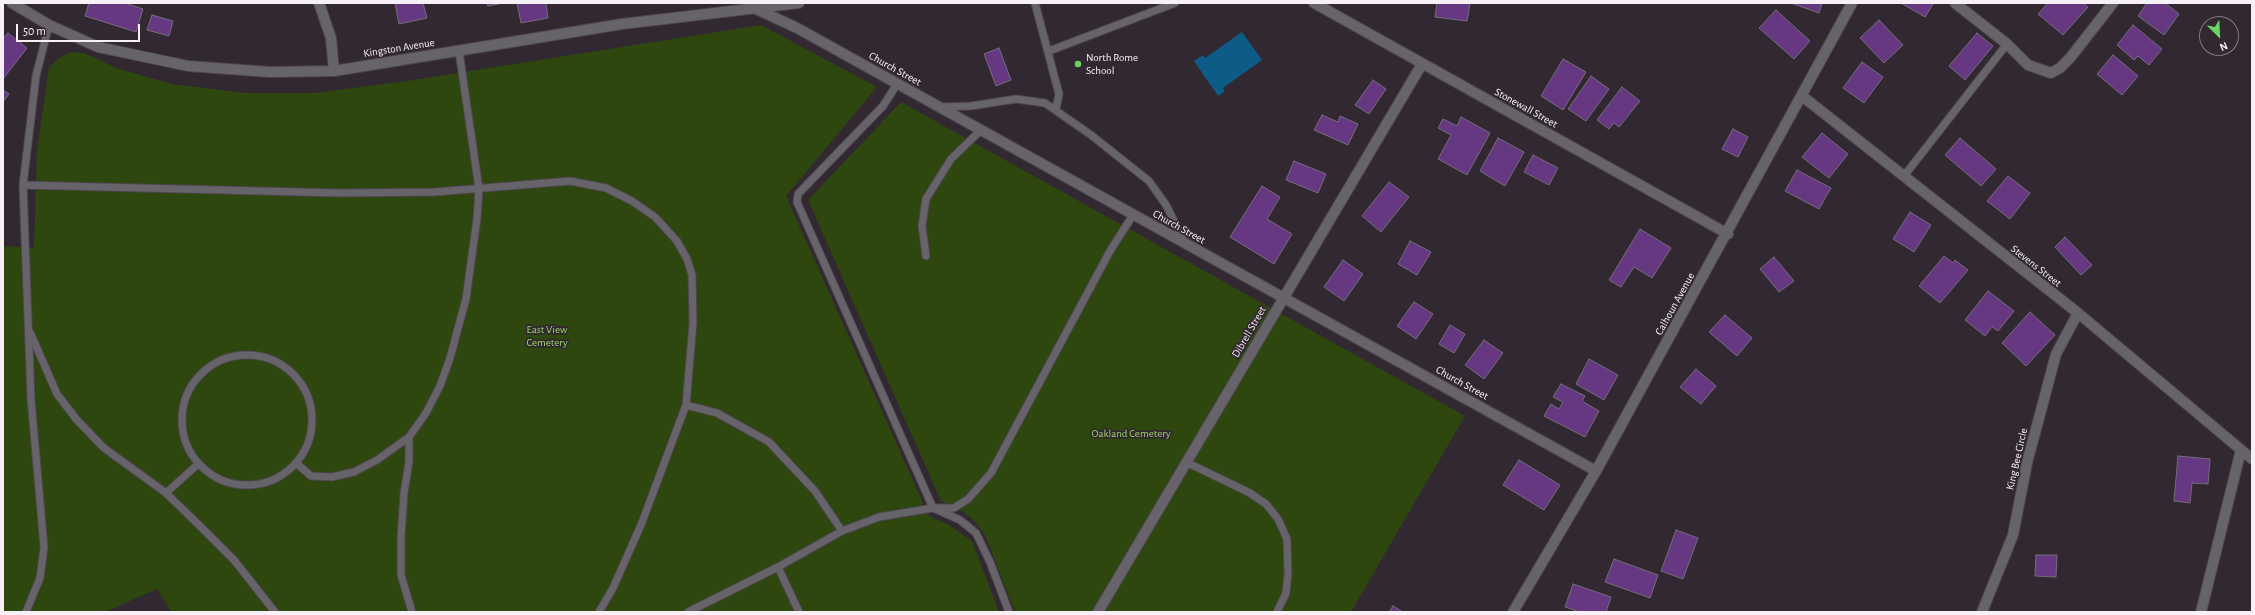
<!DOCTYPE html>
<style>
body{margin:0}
#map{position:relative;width:2255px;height:615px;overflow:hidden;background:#322831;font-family:"Alegreya Sans",sans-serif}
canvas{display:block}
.frame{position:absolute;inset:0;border:4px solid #f7f0f6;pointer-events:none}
.north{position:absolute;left:2199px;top:16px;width:40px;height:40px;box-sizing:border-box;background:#322831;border:1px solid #817880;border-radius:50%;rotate:156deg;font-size:11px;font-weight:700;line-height:16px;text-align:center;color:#f7f0f6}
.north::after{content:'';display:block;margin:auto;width:14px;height:18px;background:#69d464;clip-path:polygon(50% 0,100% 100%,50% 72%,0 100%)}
.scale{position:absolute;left:16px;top:24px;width:124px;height:18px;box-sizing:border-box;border:2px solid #f7f0f6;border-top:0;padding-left:5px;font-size:12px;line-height:14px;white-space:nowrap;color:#f7f0f6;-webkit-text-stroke:3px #322831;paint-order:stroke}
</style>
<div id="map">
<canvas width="2255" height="615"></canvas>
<div class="frame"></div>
<div class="north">N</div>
<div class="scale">50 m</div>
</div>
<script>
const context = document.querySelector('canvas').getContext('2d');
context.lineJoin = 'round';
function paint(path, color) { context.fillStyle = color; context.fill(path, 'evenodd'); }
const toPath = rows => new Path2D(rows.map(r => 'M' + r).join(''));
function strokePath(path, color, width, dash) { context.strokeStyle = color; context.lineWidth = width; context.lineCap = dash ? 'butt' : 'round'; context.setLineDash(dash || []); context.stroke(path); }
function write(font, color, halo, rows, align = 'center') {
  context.font = font + ' "Alegreya Sans",sans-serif'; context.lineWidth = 3.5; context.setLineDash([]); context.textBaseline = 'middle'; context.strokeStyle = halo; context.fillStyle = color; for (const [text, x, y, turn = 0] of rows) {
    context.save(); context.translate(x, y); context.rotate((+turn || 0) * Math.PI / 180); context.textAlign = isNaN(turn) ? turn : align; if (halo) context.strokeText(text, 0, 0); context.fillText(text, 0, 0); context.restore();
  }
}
const green = toPath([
 [761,25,877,87,786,196,929,516,949,525,972,541,999,612,171,612,157,589,105,612,3,612,3,246,34,248,37,150,49,68,59,58,71,52,84,53,119,69,172,84,245,93,314,93,407,81],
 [901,102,1465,416,1351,612,1015,612,985,535,976,523,965,513,941,501,808,200]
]);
const water = toPath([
 [1242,32,1262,60,1223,88,1225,91,1218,96,1194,61,1203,55,1205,58]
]);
const building = toPath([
 [89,3,125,3,143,9,136,32,85,16,89,3],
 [395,3,423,3,427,18,399,24,395,3],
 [487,3,503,3,488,6,487,3],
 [517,3,546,3,548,18,521,23,517,3],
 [1437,3,1470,3,1467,21,1435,17,1437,3],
 [1791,3,1822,3,1819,13,1791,3],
 [1901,3,1931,3,1933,4,1925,17,1901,3],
 [2048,3,2083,3,2088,7,2063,35,2038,14,2048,3],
 [2147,3,2165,3,2179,14,2164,35,2138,16,2147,3],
 [1776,10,1810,41,1794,59,1759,28,1776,10],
 [152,15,173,21,169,36,147,30,152,15],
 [1879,20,1903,45,1884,63,1860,38,1879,20],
 [2133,25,2162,49,2149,65,2138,56,2134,60,2117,45,2133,25],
 [8,33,27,48,3,79,3,39,8,33],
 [1977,33,1993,46,1965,80,1949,66,1977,33],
 [999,48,1011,80,996,86,984,54,999,48],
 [2113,55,2138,76,2122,95,2097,74,2113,55],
 [1563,59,1586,72,1563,110,1541,96,1563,59],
 [1862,62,1883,77,1864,103,1843,88,1862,62],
 [1591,76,1609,89,1586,121,1568,109,1591,76],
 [1373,80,1386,89,1369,114,1355,105,1373,80],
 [1622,87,1640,101,1619,127,1614,123,1609,129,1597,120,1622,87],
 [3,90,9,94,3,102,3,90],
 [1322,115,1338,122,1340,116,1358,124,1348,145,1314,130,1322,115],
 [1461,117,1490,133,1467,175,1438,159,1451,135,1438,128,1443,119,1457,126,1461,117],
 [1733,129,1748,137,1738,157,1722,149,1733,129],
 [1822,133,1848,154,1829,178,1802,157,1822,133],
 [1498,138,1524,152,1505,186,1480,171,1498,138],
 [1960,138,1996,169,1981,186,1945,155,1960,138],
 [1533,155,1558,168,1549,185,1524,172,1533,155],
 [1294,161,1326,174,1318,193,1286,180,1294,161],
 [1797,170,1831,188,1819,209,1785,191,1797,170],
 [2008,176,2030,193,2010,219,1987,201,2008,176],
 [1389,182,1409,197,1381,232,1362,216,1389,182],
 [1262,186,1280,197,1267,219,1292,234,1274,264,1230,237,1262,186],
 [1910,212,1931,225,1914,252,1893,239,1910,212],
 [1640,229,1671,248,1652,278,1634,267,1621,287,1609,280,1640,229],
 [2065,237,2092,265,2081,275,2055,247,2065,237],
 [1410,241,1431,252,1417,275,1398,264,1410,241],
 [1944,256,1953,263,1955,260,1968,270,1940,303,1919,286,1944,256],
 [1774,257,1794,281,1779,292,1760,269,1774,257],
 [1343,260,1363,274,1344,301,1324,287,1343,260],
 [1988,291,2014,311,1998,331,1992,327,1985,336,1965,320,1988,291],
 [1414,302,1433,314,1416,339,1397,326,1414,302],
 [2030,312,2055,335,2026,366,2002,343,2030,312],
 [1725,315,1752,338,1737,356,1709,332,1725,315],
 [1450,325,1465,334,1454,353,1439,344,1450,325],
 [1484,340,1503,353,1484,379,1465,365,1484,340],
 [1589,359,1618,375,1604,400,1576,384,1589,359],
 [1696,369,1716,386,1701,404,1680,387,1696,369],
 [1561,384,1585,396,1582,401,1599,411,1585,437,1544,416,1551,404,1559,409,1563,402,1553,397,1561,384],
 [2178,456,2210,459,2208,484,2192,483,2190,503,2174,501,2178,456],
 [1519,460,1560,485,1544,510,1503,485,1519,460],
 [1676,530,1698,538,1683,579,1661,571,1676,530],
 [2036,555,2057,555,2056,577,2035,576,2036,555],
 [1614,559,1658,575,1650,598,1605,582,1614,559],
 [1573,584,1611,597,1606,612,1580,612,1565,607,1573,584],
 [1393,606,1403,612,1389,612,1393,606]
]);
const service = toPath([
 [1035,3,1059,94,1056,109],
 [1049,51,1175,3],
 [897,84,883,106,798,194,797,202,933,508,960,520,976,533,990,562,1009,612],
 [940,107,971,106,1016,99,1045,103,1091,135,1149,181,1166,205,1186,245],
 [1904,176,2007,44],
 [23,185,340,193,435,192,570,181,606,188,632,201,655,217,677,241,687,259,692,275,693,323,686,405,641,525,613,588,599,612],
 [926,256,922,226,926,199,951,159,981,130],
 [30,332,57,394,77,420,104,448,166,493,202,528,234,560,275,612],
 '182 420a65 65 0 1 1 130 0a65 65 0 1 1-130 0Z',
 [686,405,717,413,769,442,815,491,842,531],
 [409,437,409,462,404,493,401,537,401,575,412,612],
 [1186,462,1250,493,1266,504,1278,519,1287,539,1288,574,1286,593,1277,612],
 [296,463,311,476,332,477,354,472,377,460,409,437,426,413,440,386,450,358,466,299,477,219,479,189,459,51],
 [166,493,198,464],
 [778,567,799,612],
 [26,612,40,578,44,547,31,399,23,185,36,76,49,25],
 [688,612,778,567,842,531,879,517,933,508,954,508,968,499,991,473,1110,251,1133,215]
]);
const minor = toPath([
 [319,3,331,38,334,71],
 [750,3,752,7,797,28,1596,471],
 [1314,3,1728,234],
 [1955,3,2007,44,2028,65,2051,73,2060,68,2070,58,2113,3],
 [1802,96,2078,313,2252,459],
 [1098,612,1422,64],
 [1982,612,2013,535,2027,463,2056,354,2078,313],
 [2201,612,2241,450]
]);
const tertiary = toPath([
 [12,3,49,25,98,47,188,66,270,72,334,71,622,24,799,3],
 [1513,612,1596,471,1852,3]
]);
const markers = [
 [1078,64,4,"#69d464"]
];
const streetNames = [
 ["Kingston Avenue",399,48,-9],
 ["Church Street",895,69,29],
 ["Stonewall Street",1526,108,29],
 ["Church Street",1179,227,29],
 ["Stevens Street",2036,266,38],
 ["Calhoun Avenue",1675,304,-61],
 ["Dibrell Street",1249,332,-60],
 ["Church Street",1462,383,29],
 ["King Bee Circle",2017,459,-77]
];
const poiNames = [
 ["North Rome",1086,58],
 ["School",1086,71]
];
const parkNames = [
 ["East View",547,330],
 ["Cemetery",547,343],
 ["Oakland Cemetery",1131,434]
];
paint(green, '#2d470e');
paint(water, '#0d5c87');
paint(building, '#663881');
strokePath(building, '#746d7a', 1);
strokePath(service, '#4e444d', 9);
strokePath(minor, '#4e444d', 12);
strokePath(tertiary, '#4e444d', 12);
strokePath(service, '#66646a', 7);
strokePath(minor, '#66646a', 10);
strokePath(tertiary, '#66646a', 10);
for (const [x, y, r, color] of markers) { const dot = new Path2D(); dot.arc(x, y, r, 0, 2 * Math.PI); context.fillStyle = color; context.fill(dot); strokePath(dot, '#322831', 1.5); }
write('11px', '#f7f0f6', '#322831', streetNames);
write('11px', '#f7f0f6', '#322831', poiNames, 'left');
write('11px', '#9dd566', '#322831', parkNames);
</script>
